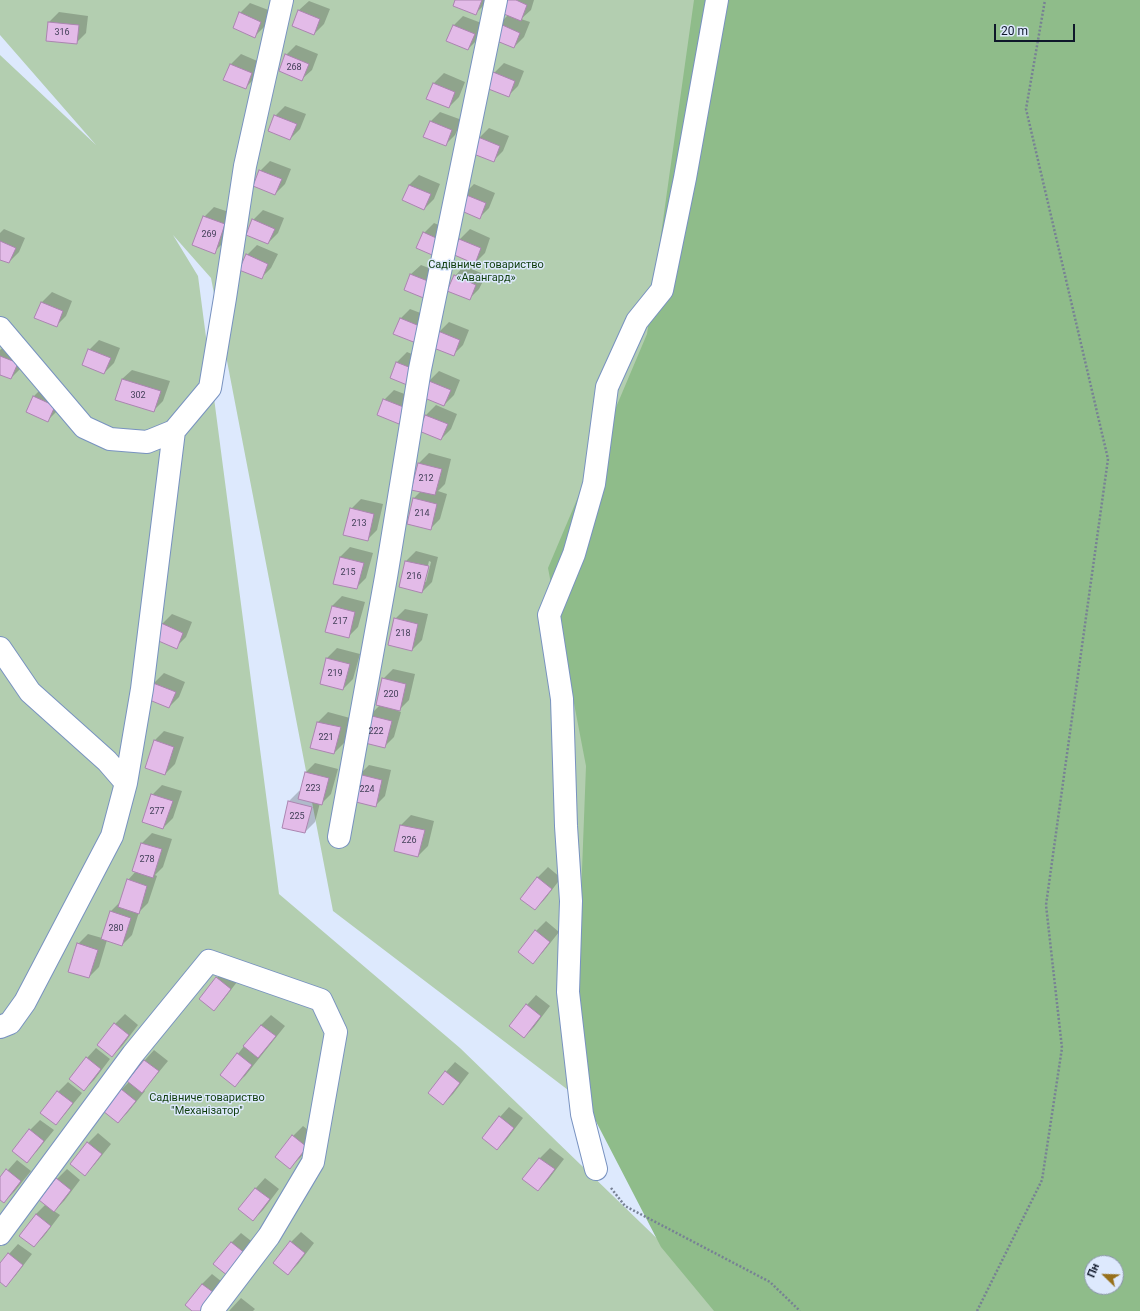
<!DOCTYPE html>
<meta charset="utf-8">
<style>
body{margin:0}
#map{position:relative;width:1140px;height:1311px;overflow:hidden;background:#dde9fd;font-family:Roboto,sans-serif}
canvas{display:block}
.north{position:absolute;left:1084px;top:1255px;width:40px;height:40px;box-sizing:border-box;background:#dde9fd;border:1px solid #8b95a9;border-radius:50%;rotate:293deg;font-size:11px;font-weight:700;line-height:16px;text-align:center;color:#0f182a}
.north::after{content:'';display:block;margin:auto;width:14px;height:18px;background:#97701b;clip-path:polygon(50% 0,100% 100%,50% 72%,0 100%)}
.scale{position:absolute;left:994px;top:24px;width:81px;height:18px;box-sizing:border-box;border:2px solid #0f182a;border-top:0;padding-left:5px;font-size:12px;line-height:14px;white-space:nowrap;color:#0f182a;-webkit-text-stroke:3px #dde9fd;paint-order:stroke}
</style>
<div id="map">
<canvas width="1140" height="1311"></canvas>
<div class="north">Пн</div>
<div class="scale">20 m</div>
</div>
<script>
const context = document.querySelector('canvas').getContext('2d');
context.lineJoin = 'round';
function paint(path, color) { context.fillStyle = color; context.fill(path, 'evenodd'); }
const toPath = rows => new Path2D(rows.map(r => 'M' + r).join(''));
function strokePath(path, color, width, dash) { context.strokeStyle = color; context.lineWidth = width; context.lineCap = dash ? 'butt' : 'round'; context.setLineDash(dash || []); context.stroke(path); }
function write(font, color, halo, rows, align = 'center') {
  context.font = font + ' Roboto,sans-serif'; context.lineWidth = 3; context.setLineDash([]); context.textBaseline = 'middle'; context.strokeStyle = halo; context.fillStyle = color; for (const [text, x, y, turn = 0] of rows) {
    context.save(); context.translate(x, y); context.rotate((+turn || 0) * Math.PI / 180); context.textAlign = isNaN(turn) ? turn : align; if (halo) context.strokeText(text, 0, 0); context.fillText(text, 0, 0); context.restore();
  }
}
const green = toPath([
 [0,0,796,0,639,1144,333,911,211,278,173,235,198,276,279,894,460,1048,732,1311,0,1311,0,55,96,145,0,35]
]);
const forest = toPath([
 [694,0,1140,0,1140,1311,714,1311,661,1247,574,1079,586,766,548,568,647,334],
 [1092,1263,1116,1263,1116,1287,1092,1287]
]);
const shadow = toPath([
 [457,0,487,0,485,4,475,14],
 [504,0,534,0,531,10,521,19,530,22,524,37,514,47,499,24,508,15],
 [309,1,330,9,324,24,314,34,299,10],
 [250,3,271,11,265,26,255,36,240,13],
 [59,12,88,16,86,33,76,43,49,22],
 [463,16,484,24,478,39,468,49,453,26],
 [296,45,318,54,312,70,302,79,286,55],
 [241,54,262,63,255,78,245,88,231,64],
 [504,63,524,71,518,86,508,96,494,73],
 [444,73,465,82,459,97,449,107,428,98,434,83],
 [285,106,306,114,300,129,290,139,275,116],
 [440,112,462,120,455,135,445,145,430,122],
 [489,128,509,136,503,151,493,161,479,138],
 [270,161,291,169,285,184,275,194,260,171],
 [419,175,440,184,434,199,424,209,409,185],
 [474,184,495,193,489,208,479,218,464,194],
 [214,207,235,214,224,242,214,252,204,217],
 [263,210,284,218,278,233,268,243,253,220],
 [434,223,455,232,418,248,424,233],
 [4,229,25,238,19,252,9,262,0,259,0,233],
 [470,229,490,238,485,253,475,263,454,254,460,239],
 [257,245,278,254,271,268,261,278,247,255],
 [421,265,442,273,436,288,411,274],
 [464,266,486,275,479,289,469,299,455,276],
 [52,292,72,301,66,316,56,326,36,317,42,302],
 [410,309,431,317,425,332,400,319],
 [449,322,469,330,463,345,453,355,439,332],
 [99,340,120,348,114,363,104,373,89,350],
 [6,345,21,368,11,378,0,374,0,350],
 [407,352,428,361,391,377,397,362],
 [132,370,170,381,163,401,153,411,122,379],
 [439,371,460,380,454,395,444,405,429,381],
 [43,387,58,410,48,420,33,397],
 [394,390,415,398,409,413,399,423,384,400],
 [436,405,457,414,451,429,441,439,420,430,426,415],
 [429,453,451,459,445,484,438,491,447,494,440,519,430,529,408,524,414,498,421,491,419,463],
 [361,499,383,504,377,530,367,540,351,509],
 [350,547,373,553,366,578,356,588,340,557],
 [416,551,438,557,432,582,422,592,400,586,406,561],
 [429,561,431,562,426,582,424,582],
 [342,596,365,602,358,627,348,637,332,606],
 [405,609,428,614,422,640,412,650,395,619],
 [172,614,192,622,186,637,176,647,162,624],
 [337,648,360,654,353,679,343,689,321,684,327,658],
 [393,669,415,674,409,700,398,711,401,712,394,737,384,747,369,716,380,705,383,679],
 [164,673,185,682,179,697,169,707,148,698,154,683],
 [328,712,350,718,344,743,334,753,312,748,318,722],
 [164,731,184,737,175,764,165,774,154,741],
 [315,763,338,769,331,794,321,804,320,803,315,822,305,832,289,801,299,791,301,792,305,773],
 [369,765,391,770,385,796,375,806,359,775],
 [162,785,182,791,173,818,163,828,152,795],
 [411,815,434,821,428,846,418,856,395,850,401,825],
 [152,833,172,839,163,867,155,875,157,876,148,903,139,912,132,935,122,945,107,940,99,967,89,977,78,944,88,934,102,938,111,911,120,902,128,880,136,871,142,843],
 [548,867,561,878,545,899,535,909,521,898,538,877],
 [546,921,559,932,543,952,533,962,536,931],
 [226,968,240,978,224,999,214,1009,217,978],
 [536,995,550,1006,534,1027,524,1037,527,1005],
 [125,1014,138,1025,122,1046,112,1056,115,1024],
 [271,1015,285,1026,245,1076,235,1085,221,1075,261,1025],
 [96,1048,110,1059,94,1080,84,1090,87,1058],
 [154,1050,168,1061,144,1090,145,1091,128,1112,118,1122,121,1090,129,1082,128,1081,145,1060],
 [455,1062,469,1073,453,1094,443,1104,446,1072],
 [68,1082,82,1093,65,1114,56,1124,58,1092],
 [509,1107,523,1118,507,1139,497,1149,500,1117],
 [40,1120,54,1130,37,1151,27,1161,14,1151,30,1130],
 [303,1126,317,1137,300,1158,290,1167,277,1157,293,1136],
 [98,1133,111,1144,95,1164,85,1174,88,1143],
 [550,1148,564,1159,548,1180,538,1190,524,1179,540,1158],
 [17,1160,31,1171,14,1192,4,1202,0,1198,0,1179],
 [67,1169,80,1180,64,1201,54,1211,60,1215,44,1236,34,1246,20,1235,36,1214,46,1204,57,1179],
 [265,1178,279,1189,263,1210,253,1220,239,1209,256,1188],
 [301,1232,314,1243,298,1264,288,1274,291,1242],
 [241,1233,255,1244,228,1275,231,1243],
 [18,1244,32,1254,16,1275,6,1285,0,1281,0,1264],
 [212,1274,226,1285,193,1311,186,1305,202,1284],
 [241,1298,255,1309,253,1311,229,1311]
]);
const building = toPath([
 [455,0,482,0,476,15,453,6,455,0],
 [503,0,516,0,527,5,521,21,499,12,503,0],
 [298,10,320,19,314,35,292,26,298,10],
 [239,12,261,22,255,38,233,28,239,12],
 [48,22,79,25,77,44,46,41,48,22],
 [498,23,520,33,514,48,492,39,498,23],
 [453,25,475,34,468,50,446,41,453,25],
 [285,54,309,64,302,81,279,71,285,54],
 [230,64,252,73,246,89,223,80,230,64],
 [493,72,515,81,509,97,486,88,493,72],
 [433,83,455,92,449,108,426,99,433,83],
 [274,115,297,124,290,140,268,131,274,115],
 [430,121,452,130,446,146,423,137,430,121],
 [478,137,500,146,494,162,471,153,478,137],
 [259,170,282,179,275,195,253,186,259,170],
 [409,185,431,194,424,210,402,200,409,185],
 [464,194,486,203,480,219,457,209,464,194],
 [203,216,225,224,215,254,192,245,203,216],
 [252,219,275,229,268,244,246,235,252,219],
 [423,232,445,242,439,258,416,248,423,232],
 [459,239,481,248,475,264,452,254,459,239],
 [0,241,16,248,9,263,0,260,0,241],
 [246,254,268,264,262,279,239,270,246,254],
 [410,274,433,283,426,299,404,290,410,274],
 [454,275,476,285,470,300,447,291,454,275],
 [41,302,63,311,57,327,34,318,41,302],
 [400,318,422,327,416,343,393,334,400,318],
 [438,331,460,340,454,356,431,347,438,331],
 [88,349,111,358,104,374,82,365,88,349],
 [0,356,18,363,11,379,0,375,0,356],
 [396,362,419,371,412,387,390,378,396,362],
 [122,379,161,391,154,412,115,400,122,379],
 [429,381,451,390,444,406,422,397,429,381],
 [33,396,55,406,48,422,26,412,33,396],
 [383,399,406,408,399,424,377,415,383,399],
 [425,415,448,424,441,440,419,431,425,415],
 [418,463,442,469,435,495,411,490,418,463],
 [413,498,437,504,431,530,407,524,413,498],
 [350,508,374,514,368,541,343,535,350,508],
 [340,557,364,563,357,589,333,584,340,557],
 [405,561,429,566,422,593,399,587,405,561],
 [332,606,355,612,349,638,325,632,332,606],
 [394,618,418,624,412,651,388,645,394,618],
 [161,623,183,633,177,649,154,639,161,623],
 [326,658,350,664,343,690,320,684,326,658],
 [382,678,406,684,400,711,376,705,382,678],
 [153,683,176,692,169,708,147,699,153,683],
 [368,715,392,721,385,748,361,742,368,715],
 [317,722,341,727,334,754,310,748,317,722],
 [154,740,174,747,165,775,145,768,154,740],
 [305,772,329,778,322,805,298,799,305,772],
 [358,774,382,780,376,807,352,801,358,774],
 [151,794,173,801,163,829,142,822,151,794],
 [288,801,312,807,305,833,282,828,288,801],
 [400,825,425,830,418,857,394,851,400,825],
 [141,843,162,849,153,878,132,871,141,843],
 [537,877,552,889,535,910,520,899,537,877],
 [127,879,147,886,139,914,118,907,127,879],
 [110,911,131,918,122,946,101,939,110,911],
 [535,930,550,942,533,964,518,952,535,930],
 [77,943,98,950,89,978,68,972,77,943],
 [216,977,231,989,214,1011,199,999,216,977],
 [526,1004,541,1016,524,1038,509,1026,526,1004],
 [114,1023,129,1035,112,1057,97,1045,114,1023],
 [261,1025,276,1036,258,1058,243,1046,261,1025],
 [237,1053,252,1065,235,1087,220,1075,237,1053],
 [86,1057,101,1069,84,1091,69,1079,86,1057],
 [144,1060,159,1071,142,1093,127,1081,144,1060],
 [445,1071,460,1083,443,1105,428,1093,445,1071],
 [121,1089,136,1101,118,1123,103,1111,121,1089],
 [57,1091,73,1103,56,1125,40,1113,57,1091],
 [499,1116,514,1128,497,1150,482,1138,499,1116],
 [29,1129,44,1141,27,1163,12,1151,29,1129],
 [292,1135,307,1147,290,1169,275,1157,292,1135],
 [87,1142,102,1154,85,1176,70,1164,87,1142],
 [539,1158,555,1169,538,1191,522,1179,539,1158],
 [6,1169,21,1181,4,1203,0,1200,0,1177,6,1169],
 [56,1178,71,1190,54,1212,39,1200,56,1178],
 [255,1188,270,1199,253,1221,238,1209,255,1188],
 [36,1214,51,1226,34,1247,19,1236,36,1214],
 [290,1241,305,1253,288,1275,273,1263,290,1241],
 [231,1242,246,1254,228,1276,213,1264,231,1242],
 [8,1253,23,1265,6,1287,0,1282,0,1263,8,1253],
 [202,1284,217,1295,205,1311,192,1311,185,1305,202,1284]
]);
const path = toPath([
 [611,1188,625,1206,770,1282,800,1311],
 [977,1311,1042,1180,1062,1048,1046,905,1108,459,1026,109,1045,0]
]);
const minor = toPath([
 [0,328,84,427,110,439,147,442,174,431,210,388,225,298,245,166,282,0],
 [0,648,30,692,107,761,126,783,112,836,25,1002,10,1023,0,1027],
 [126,783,142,689,174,431],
 [339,837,386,577,420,369,496,0],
 [596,1169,582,1114,568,992,571,901,566,826,562,699,549,615,574,554,594,484,607,387,637,321,662,290,685,178,717,0],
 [0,1234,133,1054,209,961,321,1000,336,1032,313,1162,269,1236,212,1311]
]);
const numberNames = [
 ["316",62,33],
 ["268",294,68],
 ["269",209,235],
 ["302",138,396],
 ["212",426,479],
 ["214",422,514],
 ["213",359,524],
 ["215",348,573],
 ["216",414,577],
 ["217",340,622],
 ["218",403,634],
 ["219",335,674],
 ["220",391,695],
 ["222",376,732],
 ["221",326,738],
 ["223",313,789],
 ["224",367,790],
 ["277",157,812],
 ["225",297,817],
 ["226",409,841],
 ["278",147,860],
 ["280",116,929]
];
const parkNames = [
 ["Садівниче товариство",486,265],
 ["«Авангард»",486,278],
 ["Садівниче товариство",207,1098],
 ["\"Механізатор\"",207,1111]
];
paint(green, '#b3ceb0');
paint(forest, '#8fbc8a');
paint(shadow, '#0003');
paint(building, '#e3bbe8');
strokePath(building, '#ab85b0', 1);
strokePath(minor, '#7892c0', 24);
strokePath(path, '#778194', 2.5, [2, 2]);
strokePath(minor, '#fff', 22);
write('9px', '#44415a', null, numberNames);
write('11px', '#103e0d', '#dde9fd', parkNames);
</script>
